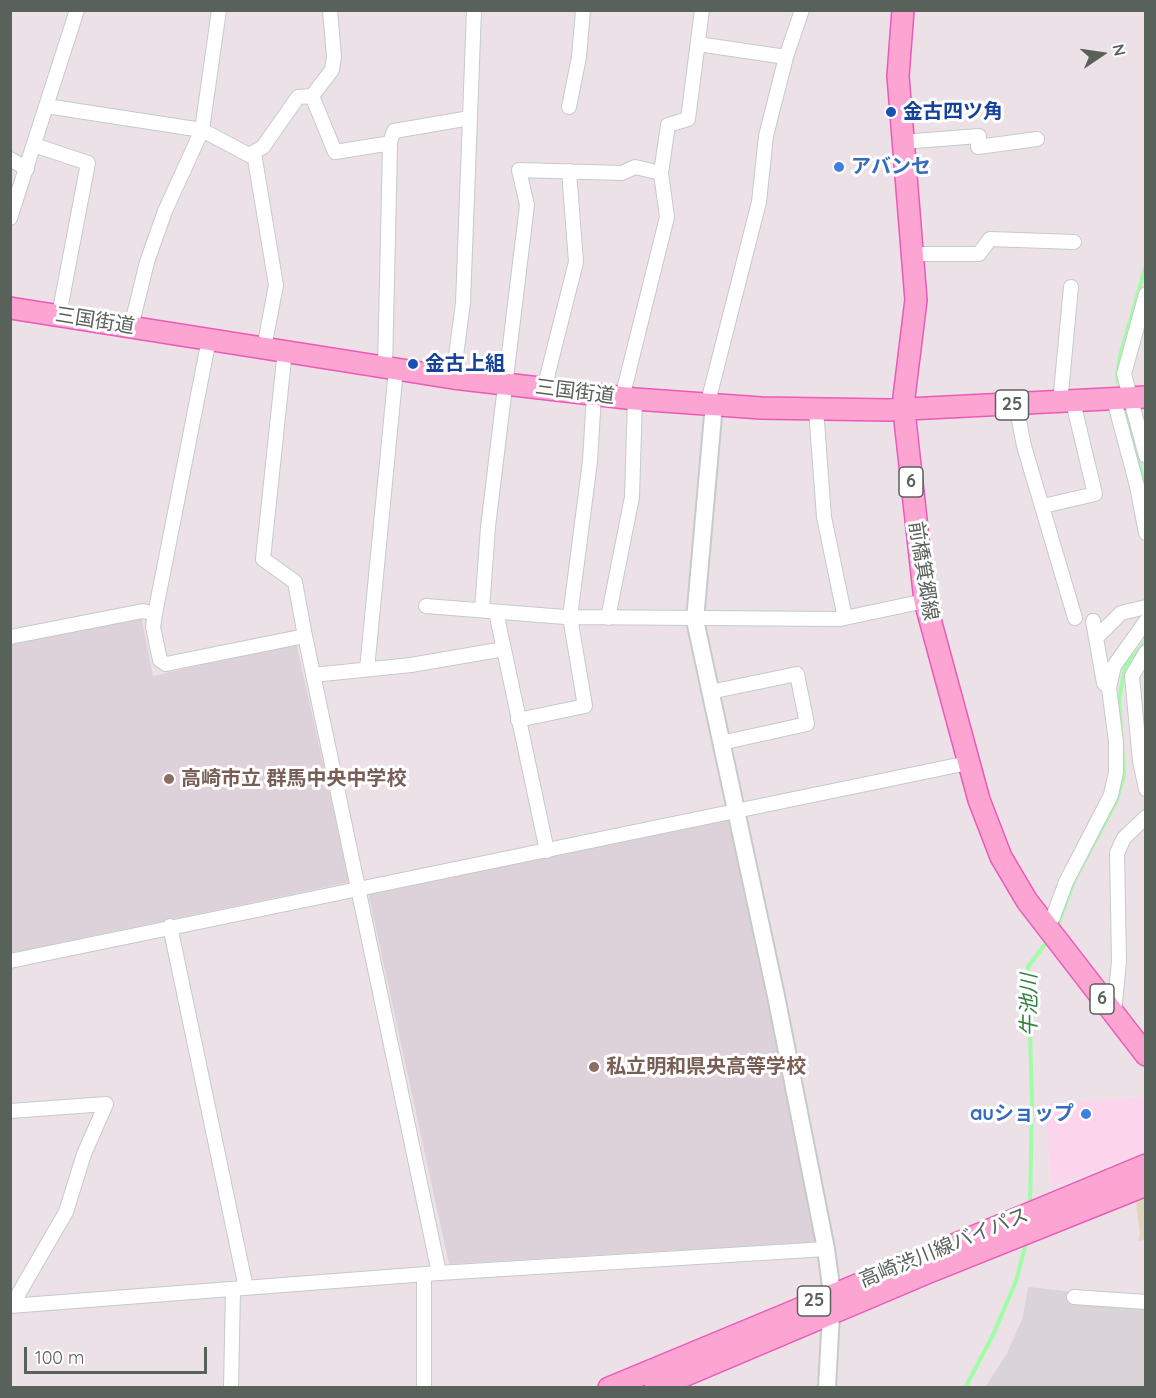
<!DOCTYPE html>
<meta charset="utf-8">
<style>
body{margin:0}
#map{position:relative;width:1156px;height:1398px;overflow:hidden;background:#ece1e7;font-family:Quicksand,sans-serif}
canvas{display:block}
.frame{position:absolute;inset:0;border:12px solid #59615b;pointer-events:none}
.north{position:absolute;left:1072px;top:24px;width:60px;height:60px;-webkit-text-stroke:4px #fff;paint-order:stroke;rotate:77deg;font-size:16px;font-weight:700;line-height:24px;text-align:center;color:#59615b}
.north::after{content:'';display:block;margin:auto;width:21px;height:27px;background:#59615b;clip-path:polygon(50% 0,100% 100%,50% 72%,0 100%)}
.scale{position:absolute;left:24px;top:1347px;width:183px;height:27px;box-sizing:border-box;border:3px solid #59615b;border-top:0;padding-left:8px;font-size:18px;line-height:21px;white-space:nowrap;color:#59615b;-webkit-text-stroke:4px #fff;paint-order:stroke}
</style>
<div id="map">
<canvas width="1156" height="1398"></canvas>
<div class="frame"></div>
<div class="north">N</div>
<div class="scale">100 m</div>
</div>
<script>
const context = document.querySelector('canvas').getContext('2d');
context.lineJoin = 'round';
function paint(path, color) { context.fillStyle = color; context.fill(path, 'evenodd'); }
const toPath = rows => new Path2D(rows.map(r => 'M' + r).join(''));
function strokePath(path, color, width, dash) { context.strokeStyle = color; context.lineWidth = width; context.lineCap = dash ? 'butt' : 'round'; context.setLineDash(dash || []); context.stroke(path); }
function write(font, color, halo, rows, align = 'center') {
  context.font = font + ' Quicksand,"Noto Sans JP",sans-serif'; context.lineWidth = 6; context.setLineDash([]); context.textBaseline = 'middle'; context.strokeStyle = halo; context.fillStyle = color; for (const [text, x, y, turn = 0] of rows) {
    context.save(); context.translate(x, y); context.rotate((+turn || 0) * Math.PI / 180); context.textAlign = isNaN(turn) ? turn : align; if (halo) context.strokeText(text, 0, 0); context.fillText(text, 0, 0); context.restore();
  }
}
const commercial = toPath([
 [1145,1097,1145,1152,1052,1187,1045,1105]
]);
const industrial = toPath([
 [1028,1287,1074,1292,1145,1305,1145,1387,985,1388,1007,1353,1022,1320]
]);
const education = toPath([
 [141,616,153,676,296,643,350,882,11,953,10,643],
 [731,819,818,1242,449,1264,368,892]
]);
const green = toPath([
 [1145,1198,1145,1240,1138,1241,1140,1234,1136,1203]
]);
const stream = toPath([
 [1120,392,1117,375,1120,356,1146,265],
 [1123,406,1146,488],
 [1057,927,1075,879,1116,802,1124,776,1119,700,1125,667,1146,641],
 [1030,1205,1032,1103,1028,967,1048,940],
 [965,1388,993,1335,1016,1281,1026,1243]
]);
const minor = toPath([
 [698,44,786,57],
 [312,96,335,152,385,144,390,147,385,368],
 [46,106,202,130,249,155,263,147,298,97,312,96,332,70,334,57,330,10],
 [569,107,579,57,583,10],
 [902,142,979,136,978,147,1037,139],
 [34,145,88,163,59,315],
 [389,145,394,131,470,118],
 [254,153,276,285,264,348],
 [10,159,27,169],
 [10,218,77,10],
 [913,254,979,254,990,239,1074,242],
 [1146,294,1124,374,1146,456],
 [131,327,147,262,165,211,202,130,219,10],
 [209,339,155,614,153,627,160,660,166,664,305,636,439,1273],
 [285,350,263,559,295,582,305,636],
 [453,378,463,303,474,10],
 [544,389,576,262,569,171],
 [622,398,667,217,661,173,668,125,688,119,702,10],
 [1114,400,1137,486,1146,533],
 [1060,403,1071,287],
 [714,404,710,394,759,202,766,136,786,57,802,10],
 [1016,405,1024,446,1075,618],
 [816,409,824,517,845,618],
 [1043,506,1095,494,1073,402],
 [426,606,565,617,840,619,925,601],
 [482,610,488,527,527,205,519,170,622,173,635,167,661,173],
 [496,612,547,851],
 [608,618,632,497,635,399],
 [1093,621,1104,683,1109,688],
 [10,637,143,611,155,614],
 [1096,638,1121,613,1146,607],
 [1146,652,1132,676,1140,761,1146,789],
 [367,669,396,369],
 [313,675,411,665,504,649],
 [710,692,797,674,807,724,721,743],
 [518,720,585,706,570,617,590,461,594,395],
 [170,926,246,1288],
 [1046,926,1053,917,1066,882,1111,795,1116,772,1116,742,1109,688,1114,666,1146,621],
 [10,961,968,763],
 [1114,1013,1119,961,1117,853,1124,838,1146,817],
 [10,1111,106,1104,84,1154,66,1212,12,1305],
 [424,1274,424,1388],
 [1074,1297,1146,1302],
 [10,1306,439,1273,826,1249],
 [231,1388,233,1289]
]);
const tertiary = toPath([
 [714,404,695,620,776,996,826,1249,832,1294,827,1388]
]);
const primary = toPath([
 [903,10,898,76,916,300,904,397,905,420,925,601,979,800,1001,857,1027,901,1146,1055],
 [10,308,453,378,635,399,761,408,888,410,1146,397],
 [609,1388,1146,1165],
 [655,1388,929,1272,1146,1185]
]);
const markers = [
 [891,112,6,"#1a4fb4"],
 [839,167,6,"#3f7fe0"],
 [413,364,6,"#1a4fb4"],
 [169,779,6,"#8d6e63"],
 [594,1067,6,"#8d6e63"],
 [1086,1114,6,"#3f7fe0"]
];
const shields = [
 [1012,405,33],
 [911,482,24],
 [1102,999,24],
 [814,1301,33]
];
const shieldNames = [
 ["25",1012,405],
 ["6",911,482],
 ["6",1102,999],
 ["25",814,1301]
];
const transitNames = [
 ["金古四ツ角",903,112],
 ["金古上組",425,364]
];
const shopNames = [
 ["アバンセ",851,167],
 ["auショップ",1074,1114,"right"]
];
const streetNames = [
 ["三国街道",95,321,9],
 ["三国街道",575,392,7],
 ["前橋箕郷線",923,571,81],
 ["高崎渋川線バイパス",944,1248,-22]
];
const educationNames = [
 ["高崎市立 群馬中央中学校",181,779],
 ["私立明和県央高等学校",606,1067]
];
const waterNames = [
 ["牛池川",1030,1005,-90]
];
paint(commercial, '#fcd5ed');
paint(industrial, '#dad3d8');
paint(education, '#ded2da');
paint(green, '#e3d5bd');
strokePath(stream, '#a1fca7', 4);
strokePath(minor, '#c5cbc7', 16);
strokePath(tertiary, '#c5cbc7', 20);
strokePath(primary, '#ed59b9', 24);
strokePath(minor, '#fff', 14);
strokePath(tertiary, '#fff', 16);
strokePath(primary, '#fca5d3', 21);
for (const [x, y, r, color] of markers) { const dot = new Path2D(); dot.arc(x, y, r, 0, 2 * Math.PI); context.fillStyle = color; context.fill(dot); strokePath(dot, '#fff', 2); }
for (const [x, y, w] of shields) { const box = new Path2D(); box.roundRect(x - w / 2, y - 15, w, 30, 4.5); context.fillStyle = '#fff'; context.fill(box); strokePath(box, '#59615b', 1.5); }
write('bold 18px', '#59615b', null, shieldNames);
write('bold 20px', '#164399', '#fff', transitNames, 'left');
write('bold 20px', '#366cbe', '#fff', shopNames, 'left');
write('20px', '#59615b', '#fff', streetNames);
write('bold 20px', '#785e54', '#fff', educationNames, 'left');
write('italic 21px', '#32813e', '#fff', waterNames);
</script>
